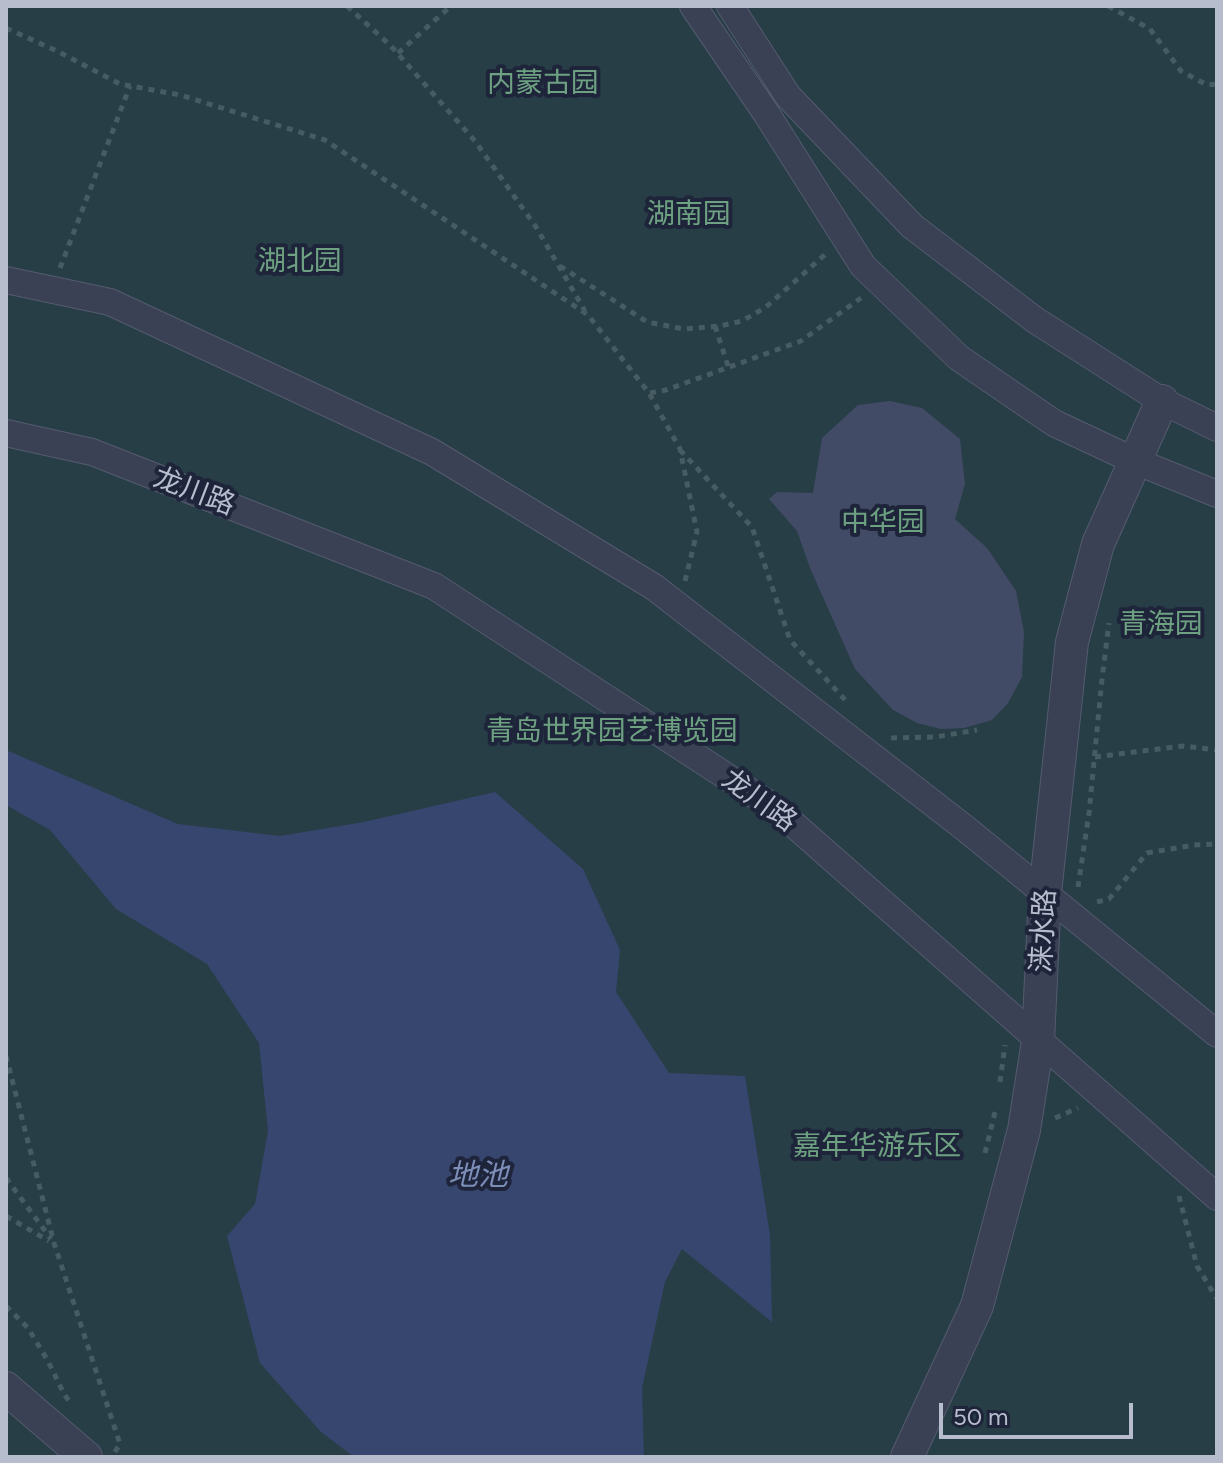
<!DOCTYPE html>
<meta charset="utf-8">
<style>
body{margin:0}
#map{position:relative;width:1223px;height:1463px;overflow:hidden;background:#252e46;font-family:Figtree,sans-serif}
canvas{display:block}
.frame{position:absolute;inset:0;border:8px solid #b8bdce;pointer-events:none}
.scale{position:absolute;left:939px;top:1403px;width:194px;height:36px;box-sizing:border-box;border:4px solid #b8bdce;border-top:0;padding-left:10px;font-size:24px;line-height:28px;white-space:nowrap;color:#b8bdce;-webkit-text-stroke:6px #1e253b;paint-order:stroke}
</style>
<div id="map">
<canvas width="1223" height="1463"></canvas>
<div class="frame"></div>
<div class="scale">50 m</div>
</div>
<script>
const context = document.querySelector('canvas').getContext('2d');
context.lineJoin = 'round';
function paint(path, color) { context.fillStyle = color; context.fill(path, 'evenodd'); }
const toPath = rows => new Path2D(rows.map(r => 'M' + r).join(''));
function strokePath(path, color, width, dash) { context.strokeStyle = color; context.lineWidth = width; context.lineCap = dash ? 'butt' : 'round'; context.setLineDash(dash || []); context.stroke(path); }
function write(font, color, halo, rows, align = 'center') {
  context.font = font + ' Figtree,"Noto Sans SC",sans-serif'; context.lineWidth = 8; context.setLineDash([]); context.textBaseline = 'middle'; context.strokeStyle = halo; context.fillStyle = color; for (const [text, x, y, turn = 0] of rows) {
    context.save(); context.translate(x, y); context.rotate((+turn || 0) * Math.PI / 180); context.textAlign = isNaN(turn) ? turn : align; if (halo) context.strokeText(text, 0, 0); context.fillText(text, 0, 0); context.restore();
  }
}
const green = toPath([
 [6,6,1217,6,1217,1457,6,1457]
]);
const water = toPath([
 [6,750,178,824,280,836,364,822,495,792,583,869,620,950,616,992,669,1073,745,1076,770,1235,772,1322,682,1249,665,1282,642,1388,644,1457,354,1457,320,1431,260,1363,227,1236,255,1204,268,1131,259,1043,207,964,116,909,50,830,6,805]
]);
const building = toPath([
 [890,401,922,408,960,439,965,484,955,519,987,548,1016,591,1024,632,1022,677,1008,703,992,720,964,728,941,729,917,723,893,710,855,669,810,568,797,531,769,499,777,492,813,493,822,438,858,405]
]);
const path = toPath([
 [347,6,391,46,475,141,536,227,585,311],
 [1108,6,1150,29,1181,71,1207,85,1217,84],
 [6,28,59,52,120,84,180,95,325,140,588,315,649,393,680,449,697,532,685,581],
 [398,53,451,6],
 [560,266,647,322,684,329,720,326,742,321,766,307,828,252],
 [60,268,130,86],
 [715,326,729,369],
 [650,393,666,390,801,341,861,298],
 [680,450,752,527,790,640,848,703],
 [891,738,935,737,977,730],
 [1095,757,1183,746,1217,750],
 [1078,887,1089,813,1102,679,1109,623],
 [1097,902,1109,899,1147,853,1194,845,1217,844],
 [6,1056,54,1243,120,1444,114,1453],
 [1000,1082,1005,1045],
 [1055,1118,1078,1108],
 [985,1153,996,1108],
 [6,1178,51,1239],
 [1179,1196,1197,1266,1217,1299],
 [6,1216,49,1241],
 [6,1306,28,1328,48,1361,64,1394,72,1405]
]);
const minor = toPath([
 [693,6,766,113,863,266,959,358,1054,423,1135,461,1217,494],
 [730,6,788,96,912,226,1035,320,1162,401,1217,428],
 [6,280,110,302,432,452,654,587,966,829,1217,1034],
 [6,433,92,452,434,586,775,808,1217,1197]
]);
const tertiary = toPath([
 [6,1388,86,1457],
 [907,1457,977,1306,1024,1130,1038,1041,1045,893,1072,642,1098,544,1162,401]
]);
const parkNames = [
 ["内蒙古园",543,84],
 ["湖南园",689,215],
 ["湖北园",300,262],
 ["中华园",883,523],
 ["青海园",1161,625],
 ["青岛世界园艺博览园",612,732],
 ["嘉年华游乐区",877,1147]
];
const streetNames = [
 ["龙川路",194,492,21],
 ["龙川路",759,801,36],
 ["涞水路",1044,931,-87]
];
const waterNames = [
 ["地池",478,1176]
];
paint(green, '#273e47');
paint(water, '#37466e');
paint(building, '#424b66');
strokePath(minor, '#555b6f', 28);
strokePath(tertiary, '#555b6f', 34);
strokePath(path, '#465b62', 5, [6, 6]);
strokePath(minor, '#3a4155', 26);
strokePath(tertiary, '#3a4155', 32);
write('28px', '#6da181', '#1e253b', parkNames);
write('28px', '#b8bdce', '#1e253b', streetNames);
write('italic 30px', '#7c8db8', '#1e253b', waterNames);
</script>
